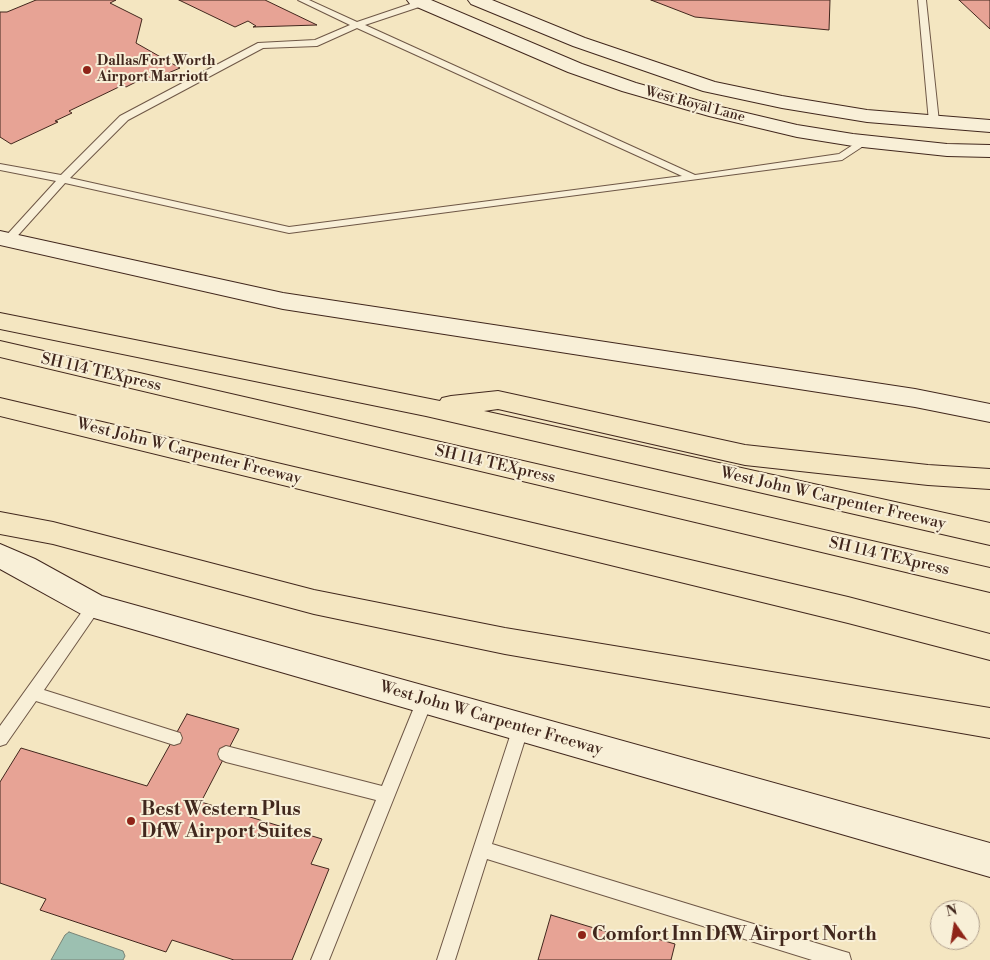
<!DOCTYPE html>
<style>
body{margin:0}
#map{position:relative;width:990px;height:960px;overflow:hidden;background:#f4e6c1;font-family:"Libre Bodoni",serif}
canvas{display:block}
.north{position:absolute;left:930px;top:900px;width:50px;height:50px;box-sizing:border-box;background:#f8efd7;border:1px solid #af9f8d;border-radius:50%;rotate:347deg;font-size:14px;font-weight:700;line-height:20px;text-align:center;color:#41271d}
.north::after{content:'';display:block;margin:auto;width:18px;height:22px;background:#8f2418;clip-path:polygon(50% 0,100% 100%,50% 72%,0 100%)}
</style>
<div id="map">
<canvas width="990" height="960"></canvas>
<div class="north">N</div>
</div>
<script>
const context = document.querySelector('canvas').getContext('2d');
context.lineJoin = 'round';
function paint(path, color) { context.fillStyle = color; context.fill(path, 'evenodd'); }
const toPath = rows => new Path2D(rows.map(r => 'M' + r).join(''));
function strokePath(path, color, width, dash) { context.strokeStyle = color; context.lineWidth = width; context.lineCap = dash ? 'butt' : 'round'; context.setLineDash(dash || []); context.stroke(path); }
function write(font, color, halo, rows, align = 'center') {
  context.font = font + ' "Libre Bodoni",serif'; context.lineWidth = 4; context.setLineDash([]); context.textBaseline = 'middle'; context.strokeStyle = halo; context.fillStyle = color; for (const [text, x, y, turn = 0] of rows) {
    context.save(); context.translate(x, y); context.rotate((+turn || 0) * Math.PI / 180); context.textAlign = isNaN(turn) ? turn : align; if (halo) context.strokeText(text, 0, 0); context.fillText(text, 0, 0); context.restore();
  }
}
const water = toPath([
 [69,932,123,951,125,956,123,960,51,960,65,935,69,932]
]);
const building = toPath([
 [36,0,116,0,110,3,142,19,136,43,180,68,166,74,162,73,143,81,140,80,126,87,123,85,69,111,72,113,55,121,58,122,11,144,0,137,0,12,7,12,36,0],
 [179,0,265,0,317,25,253,27,256,26,248,21,235,27,179,0],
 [651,0,830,0,829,30,695,17,651,0],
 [959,0,990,0,990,29,959,0],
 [187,714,239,729,201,802,322,839,311,864,329,869,292,960,234,960,172,940,166,952,40,910,46,899,0,883,0,782,21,748,147,786,187,714],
 [551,915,627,938,637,933,675,944,671,960,538,960,551,915]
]);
const lane = toPath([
 [298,0,309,0,357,22,419,1,425,1,425,5,365,25,695,175,839,154,862,139,866,138,871,141,842,160,289,233,65,183,12,242,4,242,2,240,4,238,56,181,0,170,0,164,61,175,120,116,258,43,315,40,350,25,298,0],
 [357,28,682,176,289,227,70,178,128,120,263,48,317,46,357,28],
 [918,0,926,0,939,122,934,125,929,122,918,0],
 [94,600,99,602,102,606,99,610,44,690,180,733,182,738,180,743,174,745,36,701,6,744,0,746,0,726,89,602,94,600],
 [425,693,431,695,433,700,329,960,311,960,376,800,226,762,220,759,218,754,220,749,226,746,382,786,417,700,419,695,425,693],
 [521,720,527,722,529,727,492,844,842,951,849,953,851,960,812,960,487,859,455,960,437,960,513,727,515,722,521,720]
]);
const secondary = toPath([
 [407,0,431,0,582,64,636,83,721,107,797,125,853,134,947,144,990,145,990,157,947,156,853,146,797,137,709,116,622,91,568,72,410,4,407,0],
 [468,0,492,0,585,38,715,82,782,96,867,110,990,120,990,132,867,122,782,108,703,91,573,46,471,4,468,0],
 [0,231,283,293,915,389,990,404,990,422,915,407,283,309,0,245,0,231],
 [0,544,35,559,102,596,990,843,990,877,94,618,83,615,0,569,0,544]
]);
const highway = toPath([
 [0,313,440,401,442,398,451,396,498,391,745,445,928,465,990,469,990,489,928,485,745,465,498,409,484,411,990,523,990,545,426,416,0,329,0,313],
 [0,341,990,568,990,592,0,357,0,341],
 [0,398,848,597,990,634,990,660,848,623,0,416,0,398],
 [0,512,53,522,314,590,505,628,990,708,990,738,505,654,314,614,53,544,0,534,0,512]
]);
const markers = [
 [87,70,5,"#8f2418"],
 [131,821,5,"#8f2418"],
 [582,935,5,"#8f2418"]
];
const farPoinames = [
 ["Dallas/Fort Worth",97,62],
 ["Airport Marriott",97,78]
];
const farStreetnames = [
 ["West Royal Lane",695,105,15]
];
const streetNames = [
 ["SH 114 TEXpress",101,373,13],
 ["West John W Carpenter Freeway",189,452,14],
 ["SH 114 TEXpress",495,465,13],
 ["West John W Carpenter Freeway",833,499,13],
 ["SH 114 TEXpress",889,557,13],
 ["West John W Carpenter Freeway",491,719,16]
];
const nearPoinames = [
 ["Best Western Plus",141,810],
 ["DfW Airport Suites",141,832],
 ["Comfort Inn DfW Airport North",592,935]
];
paint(water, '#9cc0b1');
strokePath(water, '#788376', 1);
paint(building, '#e7a395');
strokePath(building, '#41271d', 1);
strokePath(lane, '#6e5746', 2);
strokePath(secondary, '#41271d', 2);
strokePath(highway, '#41271d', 2);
paint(lane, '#f8efd7');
paint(secondary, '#f8efd7');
paint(highway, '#f4e6c1');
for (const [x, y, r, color] of markers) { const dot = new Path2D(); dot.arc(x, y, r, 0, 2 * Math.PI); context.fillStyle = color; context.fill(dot); strokePath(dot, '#f8efd7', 2); }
write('bold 14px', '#41271d', '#f8efd7', farPoinames, 'left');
write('14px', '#41271d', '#f8efd7', farStreetnames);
write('16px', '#41271d', '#f8efd7', streetNames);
write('bold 19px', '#41271d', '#f8efd7', nearPoinames, 'left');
</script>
